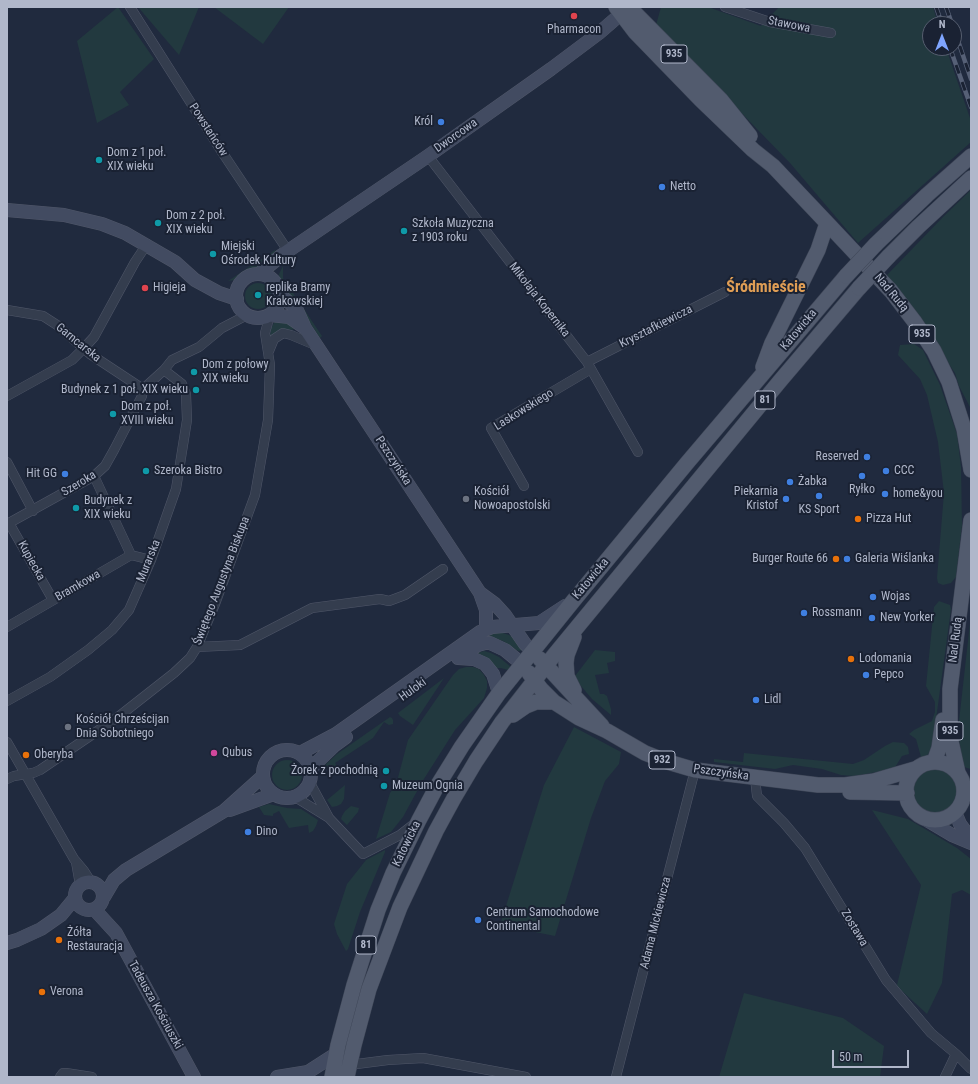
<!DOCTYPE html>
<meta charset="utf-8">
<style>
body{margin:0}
#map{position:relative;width:978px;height:1084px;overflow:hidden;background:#202a3e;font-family:"Roboto Condensed",sans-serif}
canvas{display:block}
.frame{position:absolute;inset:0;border:8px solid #b0b7ca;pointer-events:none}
.north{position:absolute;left:922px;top:16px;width:40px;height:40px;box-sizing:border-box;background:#1a2233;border:1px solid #565e6f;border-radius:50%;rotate:0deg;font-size:11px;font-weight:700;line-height:16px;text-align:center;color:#b0b7ca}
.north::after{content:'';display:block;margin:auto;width:14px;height:18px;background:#7fa5ff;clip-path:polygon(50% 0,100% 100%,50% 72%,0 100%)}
.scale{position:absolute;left:832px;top:1050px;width:77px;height:18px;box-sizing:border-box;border:2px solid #b0b7ca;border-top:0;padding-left:5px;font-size:12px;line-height:14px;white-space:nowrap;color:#b0b7ca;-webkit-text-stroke:3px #1a2233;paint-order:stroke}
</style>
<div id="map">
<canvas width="978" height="1084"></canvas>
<div class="frame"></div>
<div class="north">N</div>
<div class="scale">50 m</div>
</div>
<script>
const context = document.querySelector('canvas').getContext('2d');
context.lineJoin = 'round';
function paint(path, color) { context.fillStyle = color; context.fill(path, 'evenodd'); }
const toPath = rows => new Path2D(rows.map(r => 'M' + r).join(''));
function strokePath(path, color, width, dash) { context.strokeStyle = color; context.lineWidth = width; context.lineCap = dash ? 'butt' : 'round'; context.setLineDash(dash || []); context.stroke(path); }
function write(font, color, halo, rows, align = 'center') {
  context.font = font + ' "Roboto Condensed",sans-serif'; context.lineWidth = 4; context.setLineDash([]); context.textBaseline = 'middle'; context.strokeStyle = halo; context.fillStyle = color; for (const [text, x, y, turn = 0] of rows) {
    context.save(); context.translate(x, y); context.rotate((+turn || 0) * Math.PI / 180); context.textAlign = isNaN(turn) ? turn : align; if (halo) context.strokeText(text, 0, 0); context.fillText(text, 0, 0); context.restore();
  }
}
const green = toPath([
 [118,7,154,59,120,92,129,105,97,123,77,41],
 [138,7,199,7,179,55],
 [214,7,289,7,263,44],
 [661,7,708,7,761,26,779,7,933,7,938,24,930,24,930,48,946,48,971,121,971,142,858,243,790,163,656,25],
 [971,190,971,409,959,386,955,373,887,275,944,216],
 [275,250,276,251,270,257,256,268,247,271,235,280,228,281],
 [283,266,283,278,322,336,320,338,298,305,287,295,280,280,279,274],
 '245 296a13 13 0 1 1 26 0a13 13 0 1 1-26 0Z',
 [283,320,295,328,292,330,284,329,279,330,270,337,271,328,275,321],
 [914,344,923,350,940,385,957,434,961,467,962,525,956,577,951,583,943,585,938,583,937,578,944,493,938,442,927,395,920,379,898,355,900,345],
 [939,601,950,605,951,609,932,749,925,758,921,757,916,739,909,734,914,730,932,721,935,712,935,702,926,686,934,607],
 [971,614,971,769,963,767,958,730],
 [500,632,509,635,514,638,522,650,519,651,516,650,503,641,486,636,486,633],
 [595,650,615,652,615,661,607,663,609,673,595,675,600,694,604,694,607,696,611,709,611,715,592,699,575,679,575,676],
 [484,651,491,653,499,657,511,667,508,670,501,668,495,668,474,654],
 [466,667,473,667,479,669,484,675,487,681,487,688,484,698,455,730,422,782,403,817,391,832,376,839,390,793,396,785,408,740,453,675,459,669],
 [444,678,413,725,400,716,398,713],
 [390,717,392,718,393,720,393,724,389,725,384,722,373,738,335,763,343,776,324,766,337,754],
 [574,727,621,752,619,764,605,781,591,818,555,936,500,925,544,785],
 [893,742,904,743,908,747,909,754,902,756,894,769,854,776,841,775,822,769,793,765,775,769,714,762,714,759,743,762,744,753,853,764,864,760,885,746],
 '272 775a15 15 0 1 1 30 0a15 15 0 1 1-30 0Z',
 '913 791a22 22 0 1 1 44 0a22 22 0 1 1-44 0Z',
 [345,785,344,799,341,804,337,806,332,807,327,800],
 [269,804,287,808,301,809,318,820,316,826,313,831,309,833,308,825,289,828,279,811,273,814,273,816,264,815,259,807],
 [351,806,359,808,358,812,347,825,341,819,342,816,345,811],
 [872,810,908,819,957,848,971,859,971,895,962,890,952,894,942,983,927,1014,902,991,897,985,921,885],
 [385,850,385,852,360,912,348,949,346,951,337,934,334,924,347,884,366,860],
 [744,993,843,1018,884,1046,880,1077,719,1077]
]);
const street = toPath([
 [130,7,222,152,288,251],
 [725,7,770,22,831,33],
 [428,156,587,362,638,452],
 [7,310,43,316,57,325,90,354,143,389],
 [269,351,274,339,283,333,291,335,315,345],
 [587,362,725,292],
 [7,396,72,360,83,349,94,337,135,262,147,244],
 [7,462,33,511],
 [94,476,131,555],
 [524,486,491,428,591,369],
 [53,600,9,523,94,476,105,466,114,450,142,396,143,389,164,370,172,360,199,347,222,328,247,315],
 [7,627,131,555,151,560],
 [197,647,240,645,312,608,380,599,389,601,405,595,443,569],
 [7,701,50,677,88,650,112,630,129,610,151,560,176,489,187,420,186,394,182,384,164,370],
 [7,742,74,859,84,871,91,882],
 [755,778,757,796,784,823,805,848,886,980,931,1033,956,1054,971,1069],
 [7,779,14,776,33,773,40,770,118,717,174,673,190,658,197,647,215,604,255,495,268,420,270,365,265,333,270,315],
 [310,783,329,818],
 [963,783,971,785],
 [295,797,329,818,363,854,400,835,414,824],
 [963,798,971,799],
 [76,862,80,885],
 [349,1065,388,1060,423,1058,526,1077],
 [60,1077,63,1073,66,1073,92,1077],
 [616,1077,695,770],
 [945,1077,956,1054]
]);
const secondary = toPath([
 [7,210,64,215,102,224,125,233,175,262,195,280,219,293,237,299],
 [259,274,282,255,428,156,551,69,599,33,629,7],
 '236 296a22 22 0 1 1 44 0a22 22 0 1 1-44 0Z',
 [280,295,296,308,305,328,480,593,486,610,486,628],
 [270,315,289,317,305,328],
 [480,593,495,604,505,615,525,644,532,651],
 [460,656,478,645,485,643,490,643,505,650,522,664],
 [458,658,474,659,485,664,493,674,499,693],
 '263 774a24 24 0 1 1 48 0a24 24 0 1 1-48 0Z',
 [300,753,336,734,480,632,492,627,539,623,565,606],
 [311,768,335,745,346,737],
 [230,810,274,794],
 [955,812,960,824,971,839],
 [925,819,952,835,971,843],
 '75 896a14 14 0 1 1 28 0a14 14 0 1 1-28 0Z',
 [104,897,114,880,126,870,224,811,263,776],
 [94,909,116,933,194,1077],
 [7,943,17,940,41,929,61,915,75,898],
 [277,1077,308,1072,336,1054]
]);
const primary = toPath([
 [616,7,635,32,700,99,753,150,773,166,827,223,891,291,914,321,934,351,949,382,964,429,971,470],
 [629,7,721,100,750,136],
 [876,244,927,195,971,156],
 [889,256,918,227,971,178],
 [763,367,772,343,818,250,827,223],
 [540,659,602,726],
 [529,673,541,689,554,702,579,718,607,731,645,753,668,762,695,770,818,785,845,785,874,781,915,769],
 [574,690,567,676,566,663,567,655,574,637],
 [513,715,526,706,536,702,554,702],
 [934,762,939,748,943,720],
 '906 791a29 29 0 1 1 58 0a29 29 0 1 1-58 0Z',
 [958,773,950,737,950,689,971,520],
 [850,792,907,793],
 [332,1077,338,1045,354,985,378,910,393,873,419,820,436,788,462,746,499,693,574,600,687,463,846,276],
 [347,1077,354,1045,369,989,400,907,436,831,454,798,476,761,502,722,555,654,780,381,859,288]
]);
const rail = toPath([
 [936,7,942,24],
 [946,7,952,24],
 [954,29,971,79],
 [950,48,971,107]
]);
const primaryBridge = toPath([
 [846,276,876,244],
 [859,288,889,256]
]);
const markers = [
 [574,16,4,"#e0444e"],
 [441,122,4,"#3f7fe0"],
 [99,160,4,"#0f9aa8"],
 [662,187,4,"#3f7fe0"],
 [158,223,4,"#0f9aa8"],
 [404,231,4,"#0f9aa8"],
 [213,254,4,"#0f9aa8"],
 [145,288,4,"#e0444e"],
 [258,295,4,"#0f9aa8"],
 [194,372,4,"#0f9aa8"],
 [196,390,4,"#0f9aa8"],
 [113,414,4,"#0f9aa8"],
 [867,457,4,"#3f7fe0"],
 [146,471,4,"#0f9aa8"],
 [886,471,4,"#3f7fe0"],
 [65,474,4,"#3f7fe0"],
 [862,476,4,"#3f7fe0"],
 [790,482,4,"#3f7fe0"],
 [885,494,4,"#3f7fe0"],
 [819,496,4,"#3f7fe0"],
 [466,499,4,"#6b7280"],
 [786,499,4,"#3f7fe0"],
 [76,508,4,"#0f9aa8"],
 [858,519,4,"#e8710a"],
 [836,559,4,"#e8710a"],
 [847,559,4,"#3f7fe0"],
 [873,597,4,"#3f7fe0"],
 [804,613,4,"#3f7fe0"],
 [872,618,4,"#3f7fe0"],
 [851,659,4,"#e8710a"],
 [866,675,4,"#3f7fe0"],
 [756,700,4,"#3f7fe0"],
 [68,727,4,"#6b7280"],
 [214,753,4,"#d1479c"],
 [26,755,4,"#e8710a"],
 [386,771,4,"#0f9aa8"],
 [384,786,4,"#0f9aa8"],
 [248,832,4,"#3f7fe0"],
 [478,920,4,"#3f7fe0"],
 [59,940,4,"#e8710a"],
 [42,992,4,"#e8710a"]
];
const shields = [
 [674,54,26],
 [922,334,26],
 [765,400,20],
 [950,731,26],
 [662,760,26],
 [366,945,20]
];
const shieldNames = [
 ["935",674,54],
 ["935",922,334],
 ["81",765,400],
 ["935",950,731],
 ["932",662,760],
 ["81",366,945]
];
const streetNames = [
 ["Stawowa",789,25,11],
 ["Powstańców",208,130,57],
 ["Dworcowa",456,136,-35],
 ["Nad Rudą",891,293,50],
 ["Mikołaja Kopernika",539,300,52],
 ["Krysztafkiewicza",656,327,-27],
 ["Katowicka",799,330,-50],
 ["Garncarska",78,343,39],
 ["Laskowskiego",524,410,-32],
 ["Pszczyńska",393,461,57],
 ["Szeroka",79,484,-31],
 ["Kupiecka",31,561,61],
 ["Murarska",149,561,-68],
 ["Katowicka",591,579,-50],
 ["Świętego Augustyna Biskupa",222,581,-69],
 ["Bramkowa",78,586,-30],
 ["Nad Rudą",956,640,-83],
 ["Huloki",413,690,-36],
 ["Pszczyńska",721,773,8],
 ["Katowicka",407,844,-64],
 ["Adama Mickiewicza",656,923,-76],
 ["Zostawa",854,928,59],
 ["Tadeusza Kościuszki",155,1005,61]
];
const poiNames = [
 ["Pharmacon",574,30,"center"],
 ["Król",433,122,"right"],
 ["Dom z 1 poł.",107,153],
 ["XIX wieku",107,167],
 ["Netto",670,187],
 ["Dom z 2 poł.",166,216],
 ["XIX wieku",166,230],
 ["Szkoła Muzyczna",412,224],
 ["z 1903 roku",412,238],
 ["Miejski",221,247],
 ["Ośrodek Kultury",221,261],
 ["Higieja",153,288],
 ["replika Bramy",266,288],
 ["Krakowskiej",266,302],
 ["Dom z połowy",202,365],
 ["XIX wieku",202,379],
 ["Budynek z 1 poł. XIX wieku",188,390,"right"],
 ["Dom z poł.",121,407],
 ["XVIII wieku",121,421],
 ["Reserved",859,457,"right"],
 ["Szeroka Bistro",154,471],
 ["CCC",894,471],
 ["Hit GG",57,474,"right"],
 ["Żabka",798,482],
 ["Ryłko",862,490,"center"],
 ["Kościół",474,492],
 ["Nowoapostolski",474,506],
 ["Piekarnia",778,492,"right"],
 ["Kristof",778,506,"right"],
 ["home&you",893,494],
 ["Budynek z",84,501],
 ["XIX wieku",84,515],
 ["KS Sport",819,510,"center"],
 ["Pizza Hut",866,519],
 ["Burger Route 66",828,559,"right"],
 ["Galeria Wiślanka",855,559],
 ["Wojas",881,597],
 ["Rossmann",812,613],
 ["New Yorker",880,618],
 ["Lodomania",859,659],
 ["Pepco",874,675],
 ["Lidl",764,700],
 ["Kościół Chrześcijan",76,720],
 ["Dnia Sobotniego",76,734],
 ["Qubus",222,753],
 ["Oberyba",34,755],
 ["Żorek z pochodnią",378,771,"right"],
 ["Muzeum Ognia",392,786],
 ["Dino",256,832],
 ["Centrum Samochodowe",486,913],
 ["Continental",486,927],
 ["Żółta",67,933],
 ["Restauracja",67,947],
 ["Verona",50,992]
];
const districtNames = [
 ["Śródmieście",766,288]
];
paint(green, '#22393f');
strokePath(street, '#505769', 10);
strokePath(secondary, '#505769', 14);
strokePath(primary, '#3e4657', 16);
strokePath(street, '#343d4e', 9);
strokePath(secondary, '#424b61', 13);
strokePath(primary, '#525b6e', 15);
strokePath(rail, '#566076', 4.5);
strokePath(rail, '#1a2233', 3, [9]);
strokePath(primaryBridge, '#3e4657', 16, []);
strokePath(primaryBridge, '#525b6e', 15);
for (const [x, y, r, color] of markers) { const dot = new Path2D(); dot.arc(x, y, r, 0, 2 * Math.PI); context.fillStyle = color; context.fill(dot); strokePath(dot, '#1a2233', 1.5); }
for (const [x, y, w] of shields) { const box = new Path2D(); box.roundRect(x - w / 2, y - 9, w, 18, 3); context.fillStyle = '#1a2233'; context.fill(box); strokePath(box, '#b0b7ca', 1); }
write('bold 11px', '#b0b7ca', null, shieldNames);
write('12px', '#b0b7ca', '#1a2233', streetNames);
write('12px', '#b0b7ca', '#1a2233', poiNames, 'left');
write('bold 16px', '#e09e55', '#1a2233', districtNames);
</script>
